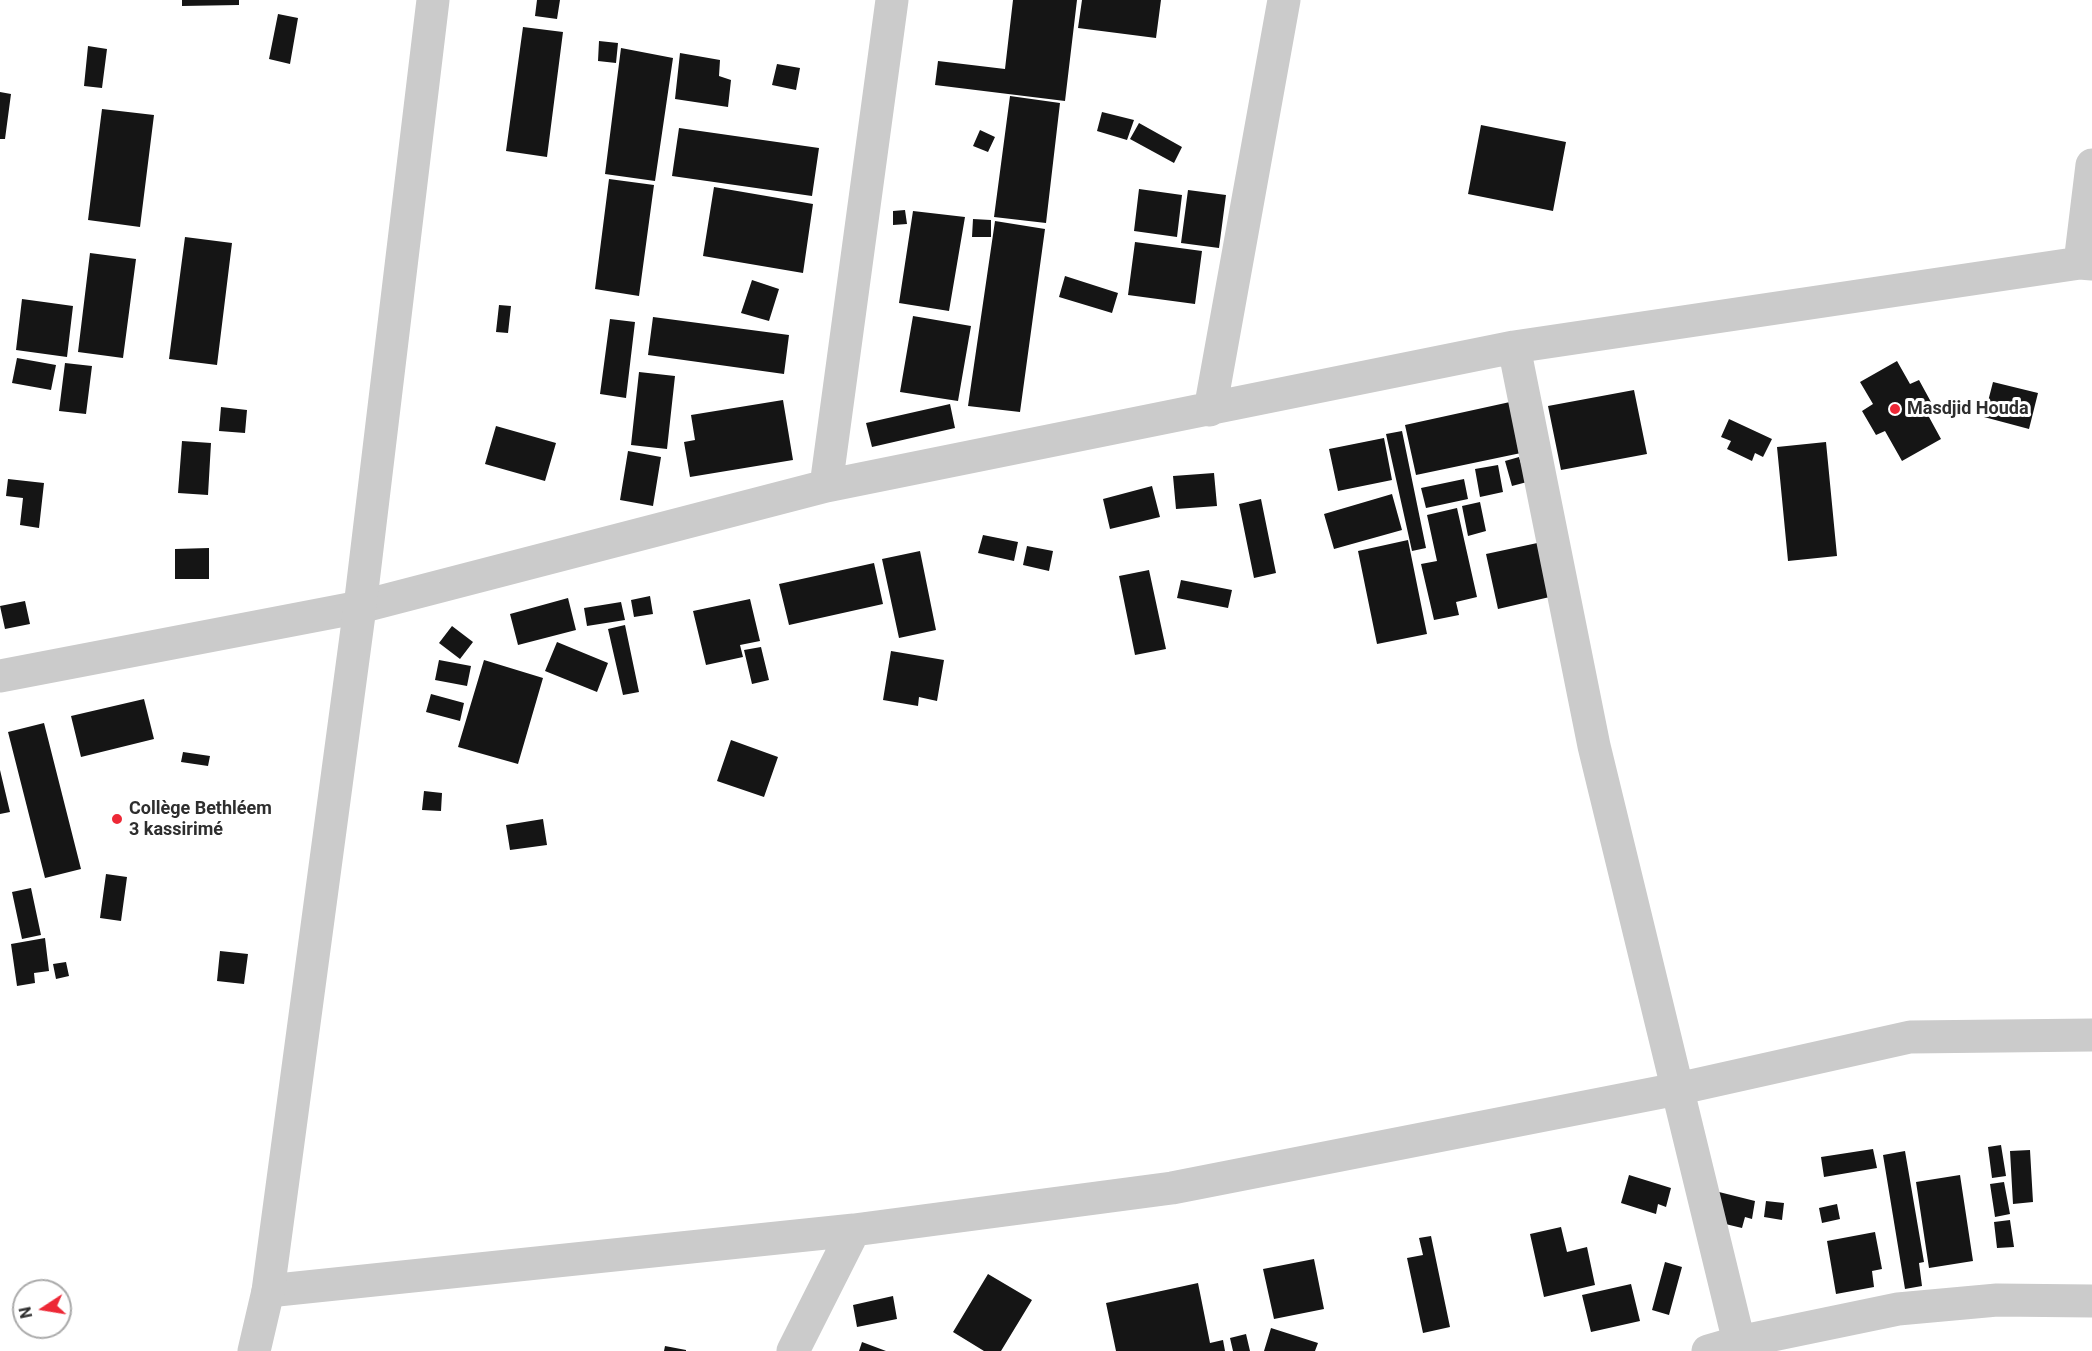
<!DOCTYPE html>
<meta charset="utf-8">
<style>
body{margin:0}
#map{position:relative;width:2092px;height:1351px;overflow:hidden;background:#fff;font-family:Roboto,sans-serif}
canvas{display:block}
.north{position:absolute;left:12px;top:1279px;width:60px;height:60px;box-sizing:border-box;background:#fff;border:2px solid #ababab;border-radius:50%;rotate:258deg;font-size:16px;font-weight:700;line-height:24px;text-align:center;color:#2e2e2e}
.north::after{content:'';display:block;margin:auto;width:21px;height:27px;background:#ed2836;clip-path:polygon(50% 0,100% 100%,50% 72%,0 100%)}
</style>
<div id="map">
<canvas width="2092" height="1351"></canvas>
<div class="north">N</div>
</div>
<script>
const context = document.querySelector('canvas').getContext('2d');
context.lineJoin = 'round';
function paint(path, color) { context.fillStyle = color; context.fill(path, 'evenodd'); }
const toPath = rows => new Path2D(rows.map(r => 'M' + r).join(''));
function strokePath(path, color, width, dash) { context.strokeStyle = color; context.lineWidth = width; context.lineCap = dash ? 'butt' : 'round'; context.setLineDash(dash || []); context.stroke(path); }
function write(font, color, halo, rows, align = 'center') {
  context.font = font + ' Roboto,sans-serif'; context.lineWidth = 6; context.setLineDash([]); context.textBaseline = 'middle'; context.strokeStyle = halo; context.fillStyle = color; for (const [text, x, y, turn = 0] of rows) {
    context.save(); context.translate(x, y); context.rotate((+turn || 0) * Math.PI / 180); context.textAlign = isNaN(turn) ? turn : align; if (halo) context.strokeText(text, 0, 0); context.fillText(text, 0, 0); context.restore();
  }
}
const building = toPath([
 [182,0,239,0,239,5,182,6],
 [537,0,560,0,557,19,535,16],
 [1013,0,1077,0,1065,101,935,85,938,61,1005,69],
 [1082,0,1161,0,1156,38,1078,28],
 [278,14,298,18,290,64,269,59],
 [523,27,563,32,547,157,506,151],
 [599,41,618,43,616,63,598,61],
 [88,46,107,49,102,88,84,86],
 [621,48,673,58,655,181,605,174],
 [680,53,720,60,719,76,731,80,728,107,675,99],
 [777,64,800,68,796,90,772,85],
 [0,92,11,94,5,139,0,139],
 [1010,96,1060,103,1046,223,994,217],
 [102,109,154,115,140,227,88,220],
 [1102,112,1134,120,1127,140,1097,131],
 [1139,123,1182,147,1174,163,1130,139],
 [1481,125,1566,142,1553,211,1468,194],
 [679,128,819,148,812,196,672,176],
 [980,130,995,137,988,152,973,146],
 [609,179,654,185,639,296,595,289],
 [714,187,813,204,803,273,703,256],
 [1139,189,1182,195,1177,237,1134,231],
 [1188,190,1226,195,1219,248,1181,243],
 [905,210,907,224,893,225,893,211],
 [913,211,965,217,949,311,899,303],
 [973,219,991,220,991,237,972,237],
 [995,221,1045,229,1020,412,968,406],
 [185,237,232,243,217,365,169,359],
 [1135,242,1202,251,1195,304,1128,295],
 [90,253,136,259,123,358,78,352],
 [1065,276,1118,293,1112,313,1059,297],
 [752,280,779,289,769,321,741,313],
 [22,299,73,306,67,357,16,350],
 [499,305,511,306,508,333,496,332],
 [913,316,971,326,958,401,900,392],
 [653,317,789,335,784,374,648,355],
 [610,319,635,322,626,398,600,394],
 [17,358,56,365,51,390,12,383],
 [1897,361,1910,384,1919,380,1931,402,1923,406,1941,439,1902,461,1885,431,1876,435,1862,411,1873,404,1860,382],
 [65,363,92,366,86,414,59,411],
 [639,372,675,376,667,449,631,445],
 [1993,382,2038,393,2029,429,1984,417],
 [1634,390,1647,454,1561,470,1548,406],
 [783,400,793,460,690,477,684,442,695,440,691,415],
 [1510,402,1521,453,1416,475,1405,425],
 [950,404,955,428,872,447,866,423],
 [221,407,247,410,245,433,219,431],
 [1729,419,1772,439,1763,457,1755,453,1752,461,1727,449,1731,441,1721,437],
 [496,426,556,443,545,481,485,464],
 [1402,431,1426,548,1412,551,1386,434],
 [1384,438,1392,480,1338,491,1329,449],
 [182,441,211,443,208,495,178,493],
 [1826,442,1837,556,1788,561,1777,447],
 [628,451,661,457,653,506,620,500],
 [1519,457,1527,482,1512,486,1505,461],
 [1498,465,1503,492,1480,497,1475,469],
 [1214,473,1217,506,1176,509,1173,476],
 [8,479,44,483,39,528,20,525,23,498,6,496],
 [1464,479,1468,499,1426,508,1421,488],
 [1152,486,1160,517,1110,529,1103,499],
 [1392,494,1402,530,1334,549,1324,514],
 [1261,499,1276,573,1254,578,1239,504],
 [1480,502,1486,531,1468,536,1462,506],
 [1457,508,1477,597,1456,602,1459,615,1434,620,1421,564,1437,561,1427,515],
 [983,535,1018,542,1014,561,978,553],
 [1408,540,1427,634,1377,644,1358,551],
 [1542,542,1554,596,1498,609,1486,554],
 [1027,546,1053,551,1049,571,1023,565],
 [209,548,209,579,175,579,175,549],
 [920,551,936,630,899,638,882,559],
 [874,563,883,604,789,625,779,584],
 [1149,570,1166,649,1135,655,1119,576],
 [1181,580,1232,590,1228,608,1177,598],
 [650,596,653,614,634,617,631,600],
 [568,598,576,630,518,645,510,614],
 [750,599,760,641,740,645,743,657,706,665,693,611],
 [25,601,30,624,5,629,0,606],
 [621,602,625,620,587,626,584,608],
 [625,625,639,692,623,695,608,629],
 [452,626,473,642,460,659,439,643],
 [557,642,608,663,597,692,545,671],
 [761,647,769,680,752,684,744,650],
 [891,651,944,660,937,701,919,697,918,706,883,700],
 [439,660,471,666,467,686,435,680],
 [484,660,543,678,518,764,458,747],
 [431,694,464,703,460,721,426,712],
 [144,699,154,739,81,757,71,716],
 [44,723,81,869,45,878,8,732],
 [731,740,778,757,764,797,717,781],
 [183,752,210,756,208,766,181,762],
 [0,770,10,812,0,814],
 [424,791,442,793,441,811,422,810],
 [543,819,547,845,510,850,506,825],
 [106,874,127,877,121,921,100,918],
 [31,888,41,935,22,939,12,892],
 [45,938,49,971,34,973,35,983,17,986,11,944],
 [220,951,248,954,244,984,217,981],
 [66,962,69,976,56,979,53,964],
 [2001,1145,2006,1176,1992,1178,1988,1147],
 [1873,1149,1877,1168,1824,1177,1821,1157],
 [2030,1150,2033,1202,2013,1204,2010,1151],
 [1905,1151,1924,1262,1919,1263,1922,1286,1905,1289,1883,1155],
 [1629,1175,1671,1188,1666,1207,1658,1204,1656,1214,1621,1203],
 [1960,1175,1973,1261,1929,1268,1916,1182],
 [2004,1182,2010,1214,1995,1217,1990,1184],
 [1719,1192,1755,1201,1752,1219,1745,1217,1742,1228,1713,1221],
 [1766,1201,1784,1203,1782,1220,1764,1217],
 [1837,1204,1840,1219,1822,1223,1819,1208],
 [2010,1220,2014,1247,1997,1248,1994,1222],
 [1561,1227,1567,1252,1587,1247,1595,1285,1544,1297,1530,1234],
 [1875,1232,1882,1269,1872,1271,1874,1287,1836,1294,1827,1241],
 [1431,1236,1450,1327,1423,1333,1407,1258,1423,1255,1419,1238],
 [1314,1259,1324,1309,1274,1319,1263,1269],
 [1665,1262,1682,1267,1669,1315,1652,1310],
 [988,1274,1032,1300,1001,1351,984,1351,953,1332],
 [1198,1283,1210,1343,1223,1340,1225,1351,1116,1351,1106,1303],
 [1631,1284,1640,1321,1591,1332,1582,1295],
 [893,1296,897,1319,857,1327,853,1305],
 [1271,1328,1318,1343,1315,1351,1264,1351],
 [1246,1334,1250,1351,1233,1351,1230,1338],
 [862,1342,886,1351,859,1351],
 [665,1346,686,1350,686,1351,664,1351]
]);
const minor = toPath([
 [2080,263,2092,165],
 [1514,347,1594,746,1739,1342],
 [1210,410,1284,0],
 [826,486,892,0],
 [0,676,360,607,826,486,1514,347,2080,263,2092,264],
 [268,1291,854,1230,1172,1188,1677,1089,1910,1037,2092,1035],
 [793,1351,854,1230],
 [1708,1351,1739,1342,1898,1309,1997,1300,2092,1301]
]);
const tertiary = toPath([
 [254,1351,268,1291,360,607,433,0]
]);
const markers = [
 [1895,409,6,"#ed2836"],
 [117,819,6,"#ed2836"]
];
const poiNames = [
 ["Masdjid Houda",1907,409],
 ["Collège Bethléem",129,809],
 ["3 kassirimé",129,830]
];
paint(building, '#151515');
strokePath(minor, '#cbcbcb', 33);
strokePath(tertiary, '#cbcbcb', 33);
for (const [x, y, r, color] of markers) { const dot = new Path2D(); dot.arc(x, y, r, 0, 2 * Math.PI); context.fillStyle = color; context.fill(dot); strokePath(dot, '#fff', 2); }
write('bold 18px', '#2e2e2e', '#fff', poiNames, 'left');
</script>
